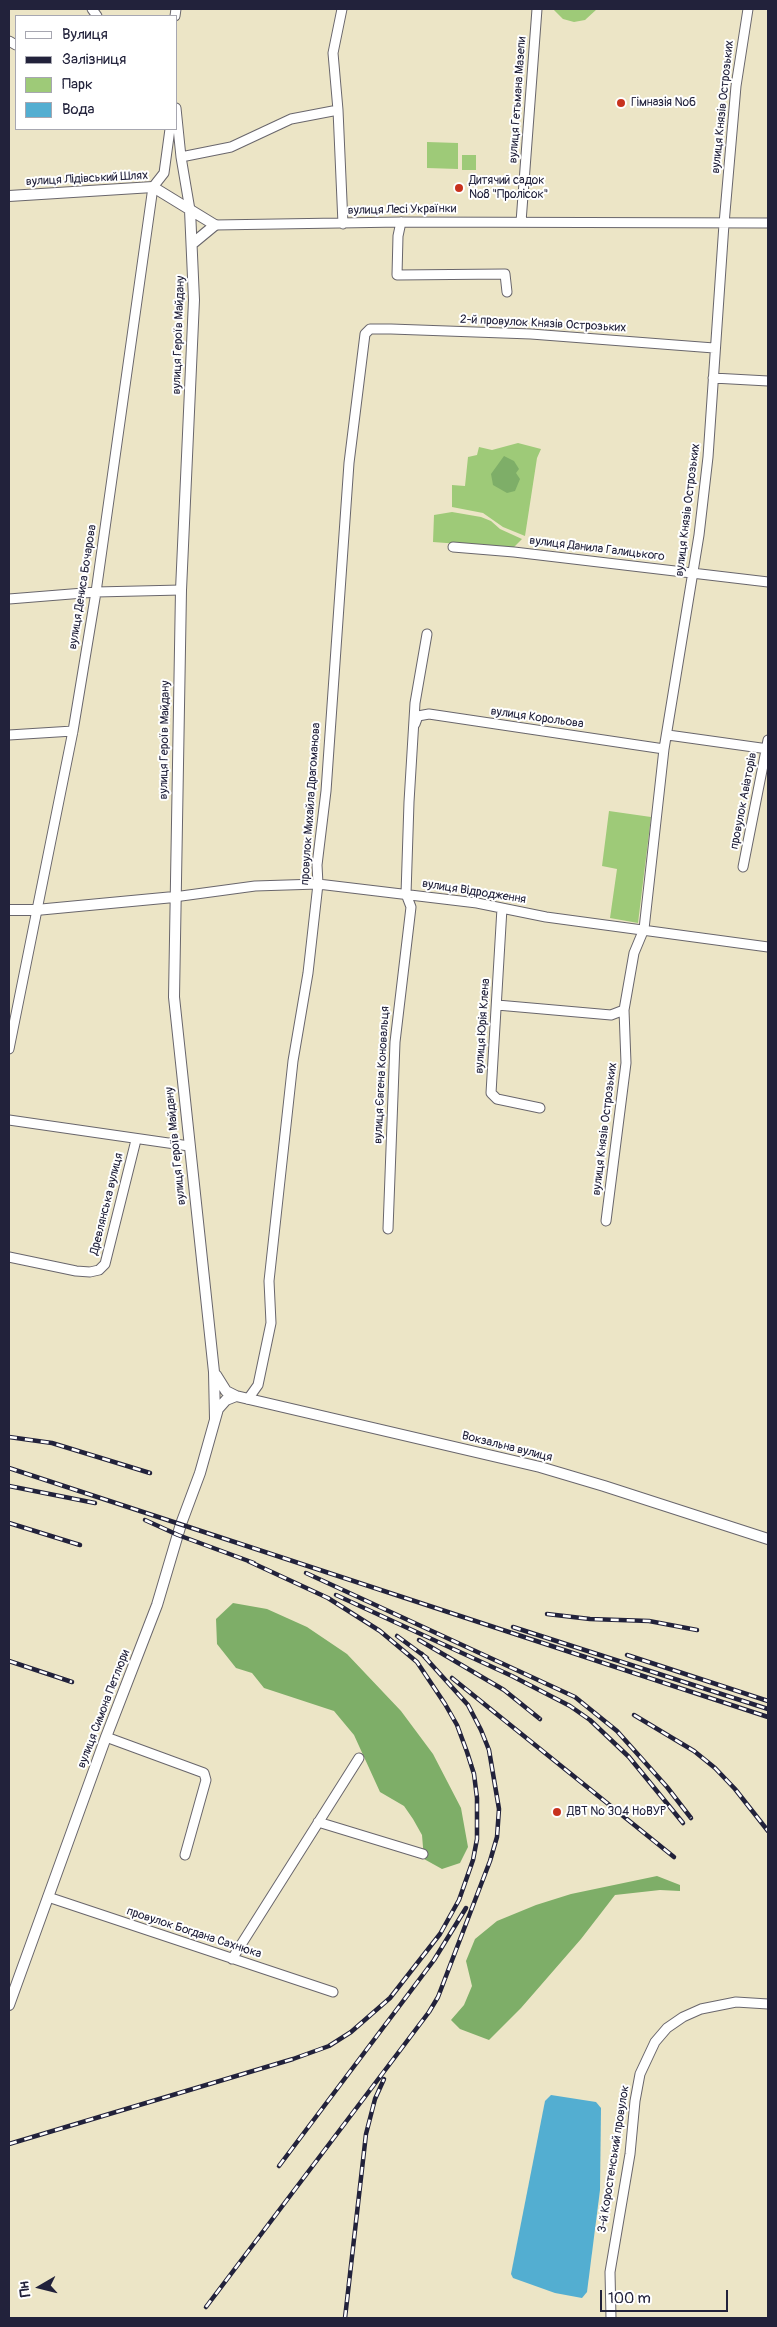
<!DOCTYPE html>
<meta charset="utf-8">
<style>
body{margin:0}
#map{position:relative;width:777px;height:2327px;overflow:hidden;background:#ece5c6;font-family:Pangolin,sans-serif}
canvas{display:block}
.frame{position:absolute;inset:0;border:10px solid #22223b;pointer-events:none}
.legend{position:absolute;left:15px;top:15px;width:162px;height:115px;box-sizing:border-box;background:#fff;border:1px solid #a7a7b1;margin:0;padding:6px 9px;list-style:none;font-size:15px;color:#22223b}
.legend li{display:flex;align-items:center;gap:10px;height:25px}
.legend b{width:25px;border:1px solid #a7a7b1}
.north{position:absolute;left:15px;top:2262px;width:50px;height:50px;-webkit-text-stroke:4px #fff;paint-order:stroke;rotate:262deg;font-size:14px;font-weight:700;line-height:20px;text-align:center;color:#22223b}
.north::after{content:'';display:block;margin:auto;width:18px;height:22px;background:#22223b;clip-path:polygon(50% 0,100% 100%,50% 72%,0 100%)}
.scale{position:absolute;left:600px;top:2290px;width:128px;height:22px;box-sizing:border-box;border:2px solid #22223b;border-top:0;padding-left:6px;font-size:15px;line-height:18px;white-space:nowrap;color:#22223b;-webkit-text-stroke:4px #fff;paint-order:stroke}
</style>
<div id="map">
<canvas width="777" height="2327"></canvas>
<div class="frame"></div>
<ul class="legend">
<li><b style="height:6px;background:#fff"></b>Вулиця</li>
<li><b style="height:6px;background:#22223b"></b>Залізниця</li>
<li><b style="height:14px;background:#9eca78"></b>Парк</li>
<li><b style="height:14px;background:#53aed1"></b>Вода</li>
</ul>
<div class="north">Пн</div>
<div class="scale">100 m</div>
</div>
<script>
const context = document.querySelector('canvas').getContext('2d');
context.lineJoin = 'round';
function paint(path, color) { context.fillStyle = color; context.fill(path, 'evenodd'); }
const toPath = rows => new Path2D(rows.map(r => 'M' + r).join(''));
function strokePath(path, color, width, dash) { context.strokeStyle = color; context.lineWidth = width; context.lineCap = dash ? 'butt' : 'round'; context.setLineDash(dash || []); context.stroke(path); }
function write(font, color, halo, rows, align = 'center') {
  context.font = font + ' Pangolin,sans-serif'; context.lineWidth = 4; context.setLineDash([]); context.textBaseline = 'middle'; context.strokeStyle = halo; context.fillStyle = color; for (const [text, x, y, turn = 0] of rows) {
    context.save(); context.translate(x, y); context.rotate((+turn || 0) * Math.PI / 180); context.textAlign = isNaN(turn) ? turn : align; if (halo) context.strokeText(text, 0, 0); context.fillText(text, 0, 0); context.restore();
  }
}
const green = toPath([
 [553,9,597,9,585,20,574,22,563,19],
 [427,142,458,143,458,169,427,168],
 [462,155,476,155,476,170,462,170],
 [518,443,541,449,537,458,525,536,503,527,483,513,452,507,452,485,465,486,468,457,477,455,479,447,492,450],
 [452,512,481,517,491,521,500,529,522,539,513,548,433,542,434,515],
 [609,811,651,817,638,923,610,918,617,869,602,866]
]);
const forest = toPath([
 [504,456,514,461,519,469,516,473,520,479,515,491,507,493,493,485,491,474],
 [233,1603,267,1609,307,1627,347,1654,401,1711,433,1754,461,1808,468,1847,460,1863,442,1869,424,1859,422,1835,413,1819,404,1806,380,1792,354,1735,334,1711,264,1688,252,1673,236,1668,217,1644,216,1619],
 [657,1876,680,1885,680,1891,660,1890,615,1895,581,1939,521,2008,489,2040,460,2029,451,2020,464,2005,472,1986,466,1961,475,1939,497,1921,536,1905,571,1894]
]);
const water = toPath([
 [551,2095,596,2102,601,2108,600,2190,587,2292,582,2298,555,2293,513,2278,511,2274,545,2101]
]);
const minor = toPath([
 [92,9,97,16],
 [175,16,176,9],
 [9,41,16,45],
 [176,108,181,157,190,210],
 [338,110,343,224],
 [181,157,231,147,291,119,338,110,333,53,342,9],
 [401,222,398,236,397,275,505,274,507,292],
 [521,222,537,9],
 [215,225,401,222,768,223],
 [713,378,768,381],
 [453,547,514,552,768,582],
 [9,599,96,592,181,590],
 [415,724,418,716,429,714,664,749],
 [9,735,73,731],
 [668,735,768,749],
 [743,867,768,740],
 [174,897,255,886,318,884,477,903,546,917,768,947],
 [502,908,491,1093,497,1099,540,1108],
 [497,1005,611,1015,624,1010],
 [9,1049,73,731,96,592,153,187,164,173,170,129],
 [9,1120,189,1146],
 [606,1221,626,1063,624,1010,634,953,644,929,664,749,699,535,708,457,724,224,736,86,748,9],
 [388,1229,395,1042,411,907,406,894,409,802,415,703,427,634],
 [9,1257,76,1271,90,1272,99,1270,105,1264,136,1140],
 [248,1399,258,1385,271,1323,269,1281,293,1061,308,973,318,884,317,865,326,791,349,463,365,334,370,329,391,329,531,334,714,348],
 [106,1737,204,1773,206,1780,185,1855],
 [318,1822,423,1854],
 [48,1897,333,1992],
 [232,1959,359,1758],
 [611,2318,610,2272,630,2154,635,2101,640,2074,655,2042,667,2028,683,2017,701,2009,736,2002,768,2004]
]);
const tertiary = toPath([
 [9,196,153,187,215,225,192,244],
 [190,210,194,300,181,590,174,997,214,1372,215,1419],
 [9,910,36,910,174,897],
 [236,1396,540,1467,604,1486,768,1539],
 [9,2005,106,1737,157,1605,181,1524,200,1473,218,1409,226,1400,236,1396,226,1391,216,1375]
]);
const rail = toPath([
 [9,1437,52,1443,150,1473],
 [9,1468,768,1717],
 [9,1486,95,1503],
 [145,1520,178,1535,254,1563],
 [9,1523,80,1545],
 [306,1573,575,1697,617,1731,667,1787,691,1818],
 [336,1595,512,1676,570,1706,590,1720,629,1757,683,1823],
 [547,1614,590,1619,649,1621,697,1630],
 [513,1627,768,1709],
 [397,1636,427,1658],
 [419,1640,504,1690,540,1719],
 [627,1655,768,1701],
 [9,1661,72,1682],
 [452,1678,674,1857],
 [634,1715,694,1751,715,1768,735,1789,768,1831],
 [9,2144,293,2059,329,2046,351,2032,390,1998,440,1934,459,1900,473,1860,477,1839,477,1798,474,1774,467,1752,457,1725,445,1704,417,1662,380,1631,328,1598,248,1561],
 [279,2166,434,1960,466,1908],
 [206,2307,429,2012,438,1997,490,1861,497,1837,499,1809,489,1750,481,1730,468,1705,422,1654],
 [345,2318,366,2134,375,2099,384,2079]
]);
const markers = [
 [621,103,5,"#c8321e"],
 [459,188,5,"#c8321e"],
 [557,1812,5,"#c8321e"]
];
const streetNames = [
 ["вулиця Гетьмана Мазепи",518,100,-86],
 ["вулиця Князів Острозьких",723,107,-84],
 ["вулиця Лідівський Шлях",87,179,-3],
 ["вулиця Лесі Українки",402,210,-1],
 ["2-й провулок Князів Острозьких",543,324,3],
 ["вулиця Героїв Майдану",179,335,-88],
 ["вулиця Князів Острозьких",688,510,-83],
 ["вулиця Данила Галицького",597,549,7],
 ["вулиця Дениса Бочарова",83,587,-81],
 ["вулиця Корольова",537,718,8],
 ["вулиця Героїв Майдану",165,740,-89],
 ["провулок Авіаторів",744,801,-79],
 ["провулок Михайла Драгоманова",311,804,-86],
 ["вулиця Відродження",474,892,9],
 ["вулиця Юрія Клена",483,1026,-86],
 ["вулиця Євгена Коновальця",382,1075,-87],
 ["вулиця Князів Острозьких",605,1129,-83],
 ["вулиця Героїв Майдану",176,1146,-96],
 ["Древлянська вулиця",107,1204,-76],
 ["Вокзальна вулиця",507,1447,14],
 ["вулиця Симона Петлюри",104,1709,-69],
 ["провулок Богдана Сахнюка",194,1933,18],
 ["3-й Коростенський провулок",614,2159,-81]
];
const poiNames = [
 ["Гімназія №6",631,103],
 ["Дитячий садок",469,181],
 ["№8 \"Пролісок\"",469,195],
 ["ДВТ № 304 НоВУР",567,1812]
];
paint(green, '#9eca78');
paint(forest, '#7eae68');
paint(water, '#53aed1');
strokePath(minor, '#69666c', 11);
strokePath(tertiary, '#69666c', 12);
strokePath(minor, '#fff', 9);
strokePath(tertiary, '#fff', 10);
strokePath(rail, '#22223b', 4.5);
strokePath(rail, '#fff', 2.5, [8]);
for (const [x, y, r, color] of markers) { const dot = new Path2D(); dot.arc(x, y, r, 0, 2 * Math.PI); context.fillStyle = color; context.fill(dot); strokePath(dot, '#fff', 2); }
write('12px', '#22223b', '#fff', streetNames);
write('12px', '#22223b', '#fff', poiNames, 'left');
</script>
